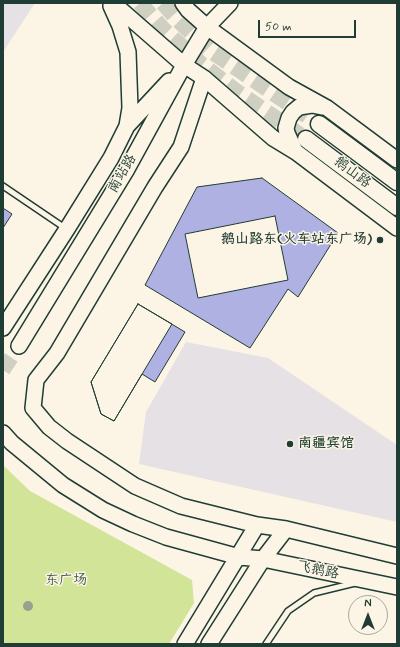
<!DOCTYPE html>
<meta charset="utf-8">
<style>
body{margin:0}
#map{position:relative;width:400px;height:647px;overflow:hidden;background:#fcf5e5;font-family:Mynerve,sans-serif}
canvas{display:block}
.frame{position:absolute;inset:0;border:4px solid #1f3d34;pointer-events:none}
.north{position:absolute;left:348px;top:595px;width:40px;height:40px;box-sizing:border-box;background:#fcf5e5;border:1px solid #a4ab9e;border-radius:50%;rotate:0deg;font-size:11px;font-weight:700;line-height:16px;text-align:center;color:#1f3d34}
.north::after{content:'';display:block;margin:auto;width:14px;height:18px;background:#1f3d34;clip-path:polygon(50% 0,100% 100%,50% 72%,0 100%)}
.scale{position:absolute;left:258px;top:20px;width:98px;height:18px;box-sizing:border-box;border:2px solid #1f3d34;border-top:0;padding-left:5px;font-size:12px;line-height:14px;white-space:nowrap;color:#1f3d34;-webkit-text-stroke:3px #fcf5e5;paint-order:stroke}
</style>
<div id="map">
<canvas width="400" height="647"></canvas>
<div class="frame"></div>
<div class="north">N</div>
<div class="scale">50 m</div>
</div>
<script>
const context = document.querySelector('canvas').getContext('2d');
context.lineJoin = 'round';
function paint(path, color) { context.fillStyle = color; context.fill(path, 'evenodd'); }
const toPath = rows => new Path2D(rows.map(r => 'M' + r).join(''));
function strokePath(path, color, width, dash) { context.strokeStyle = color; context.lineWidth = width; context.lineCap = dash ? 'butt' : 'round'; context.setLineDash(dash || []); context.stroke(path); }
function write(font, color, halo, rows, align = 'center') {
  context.font = font + ' Mynerve,"LXGW WenKai TC",sans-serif'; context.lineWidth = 3; context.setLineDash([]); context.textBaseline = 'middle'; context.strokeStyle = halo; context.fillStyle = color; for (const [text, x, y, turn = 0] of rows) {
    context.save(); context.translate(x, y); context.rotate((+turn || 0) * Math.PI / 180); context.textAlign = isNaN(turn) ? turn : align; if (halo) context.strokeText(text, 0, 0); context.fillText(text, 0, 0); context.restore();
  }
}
const built = toPath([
 [3,3,35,3,3,52],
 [186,342,268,358,397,445,397,522,139,464,146,412]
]);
const green = toPath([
 [3,465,30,491,192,580,194,603,169,644,3,644]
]);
const building = toPath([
 [262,178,338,233,298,297,288,289,250,348,145,285,197,187,262,178],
 [3,208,12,214,3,228,3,208],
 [275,216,288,280,198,298,185,234,275,216],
 [138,304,172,324,114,421,101,414,91,382,138,304],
 [138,304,185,332,155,382,142,374,114,421,101,414,91,382,138,304]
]);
const secondaryTunnel = toPath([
 [3,370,19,346]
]);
const primaryTunnel = toPath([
 [140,3,164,30,201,64,236,91,306,139],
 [163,3,176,18,208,49,319,124]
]);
const lane = toPath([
 [3,186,65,228],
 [266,644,288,611,314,593,355,583]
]);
const secondary = toPath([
 [113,3,184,65,204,78,273,138,296,152,397,228],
 [183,3,188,10,207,27,289,87,327,108,397,160],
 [111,6,120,26,128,52,130,108,127,126],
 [204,78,181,147,155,187,57,353,36,380,33,408,49,427,67,441,135,486,181,506,257,525,286,529,397,556],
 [295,151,287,133,286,128,289,118,293,112,299,107,312,105,322,107],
 [3,328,67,229,111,158,127,126,169,81],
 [19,346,127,169,184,65,207,27,230,3],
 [3,433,12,443,63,485,103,510,133,524,166,537,239,557,263,559,397,587],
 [185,644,257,525],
 [209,644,263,559,286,529]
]);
const primary = toPath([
 [319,124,397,182],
 [306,139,397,207]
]);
const trees = [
 [28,606]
];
const markers = [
 [380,240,4,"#1f3d34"],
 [290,444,4,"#1f3d34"]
];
const streetNames = [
 ["鹅山路",352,173,37],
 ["南站路",123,174,-60],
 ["飞鹅路",318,571,12]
];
const poiNames = [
 ["鹅山路东(火车站东广场)",372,240],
 ["南疆宾馆",298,444,"left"]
];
const parkNames = [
 ["东广场",66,581]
];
paint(built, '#e5e1e4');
paint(green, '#d2e498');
paint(building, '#afb1e2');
strokePath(building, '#1f3d34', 1);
strokePath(secondaryTunnel, '#d0d0c2', 15, [15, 8]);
strokePath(primaryTunnel, '#d0d0c2', 16, [16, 8]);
strokePath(lane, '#1f3d34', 8);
strokePath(secondary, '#1f3d34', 18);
strokePath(primary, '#1f3d34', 19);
strokePath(lane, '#fcf5e5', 5);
strokePath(secondary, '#fcf5e5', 15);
strokePath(primary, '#fcf5e5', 16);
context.fillStyle = '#96a28f';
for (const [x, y] of trees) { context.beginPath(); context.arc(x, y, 5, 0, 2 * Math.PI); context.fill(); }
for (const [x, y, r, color] of markers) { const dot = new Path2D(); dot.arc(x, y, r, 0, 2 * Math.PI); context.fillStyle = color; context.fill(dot); strokePath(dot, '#fcf5e5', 1.5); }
write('14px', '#1f3d34', '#fcf5e5', streetNames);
write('bold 14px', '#1f3d34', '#fcf5e5', poiNames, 'right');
write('14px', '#435e48', '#fcf5e5', parkNames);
</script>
